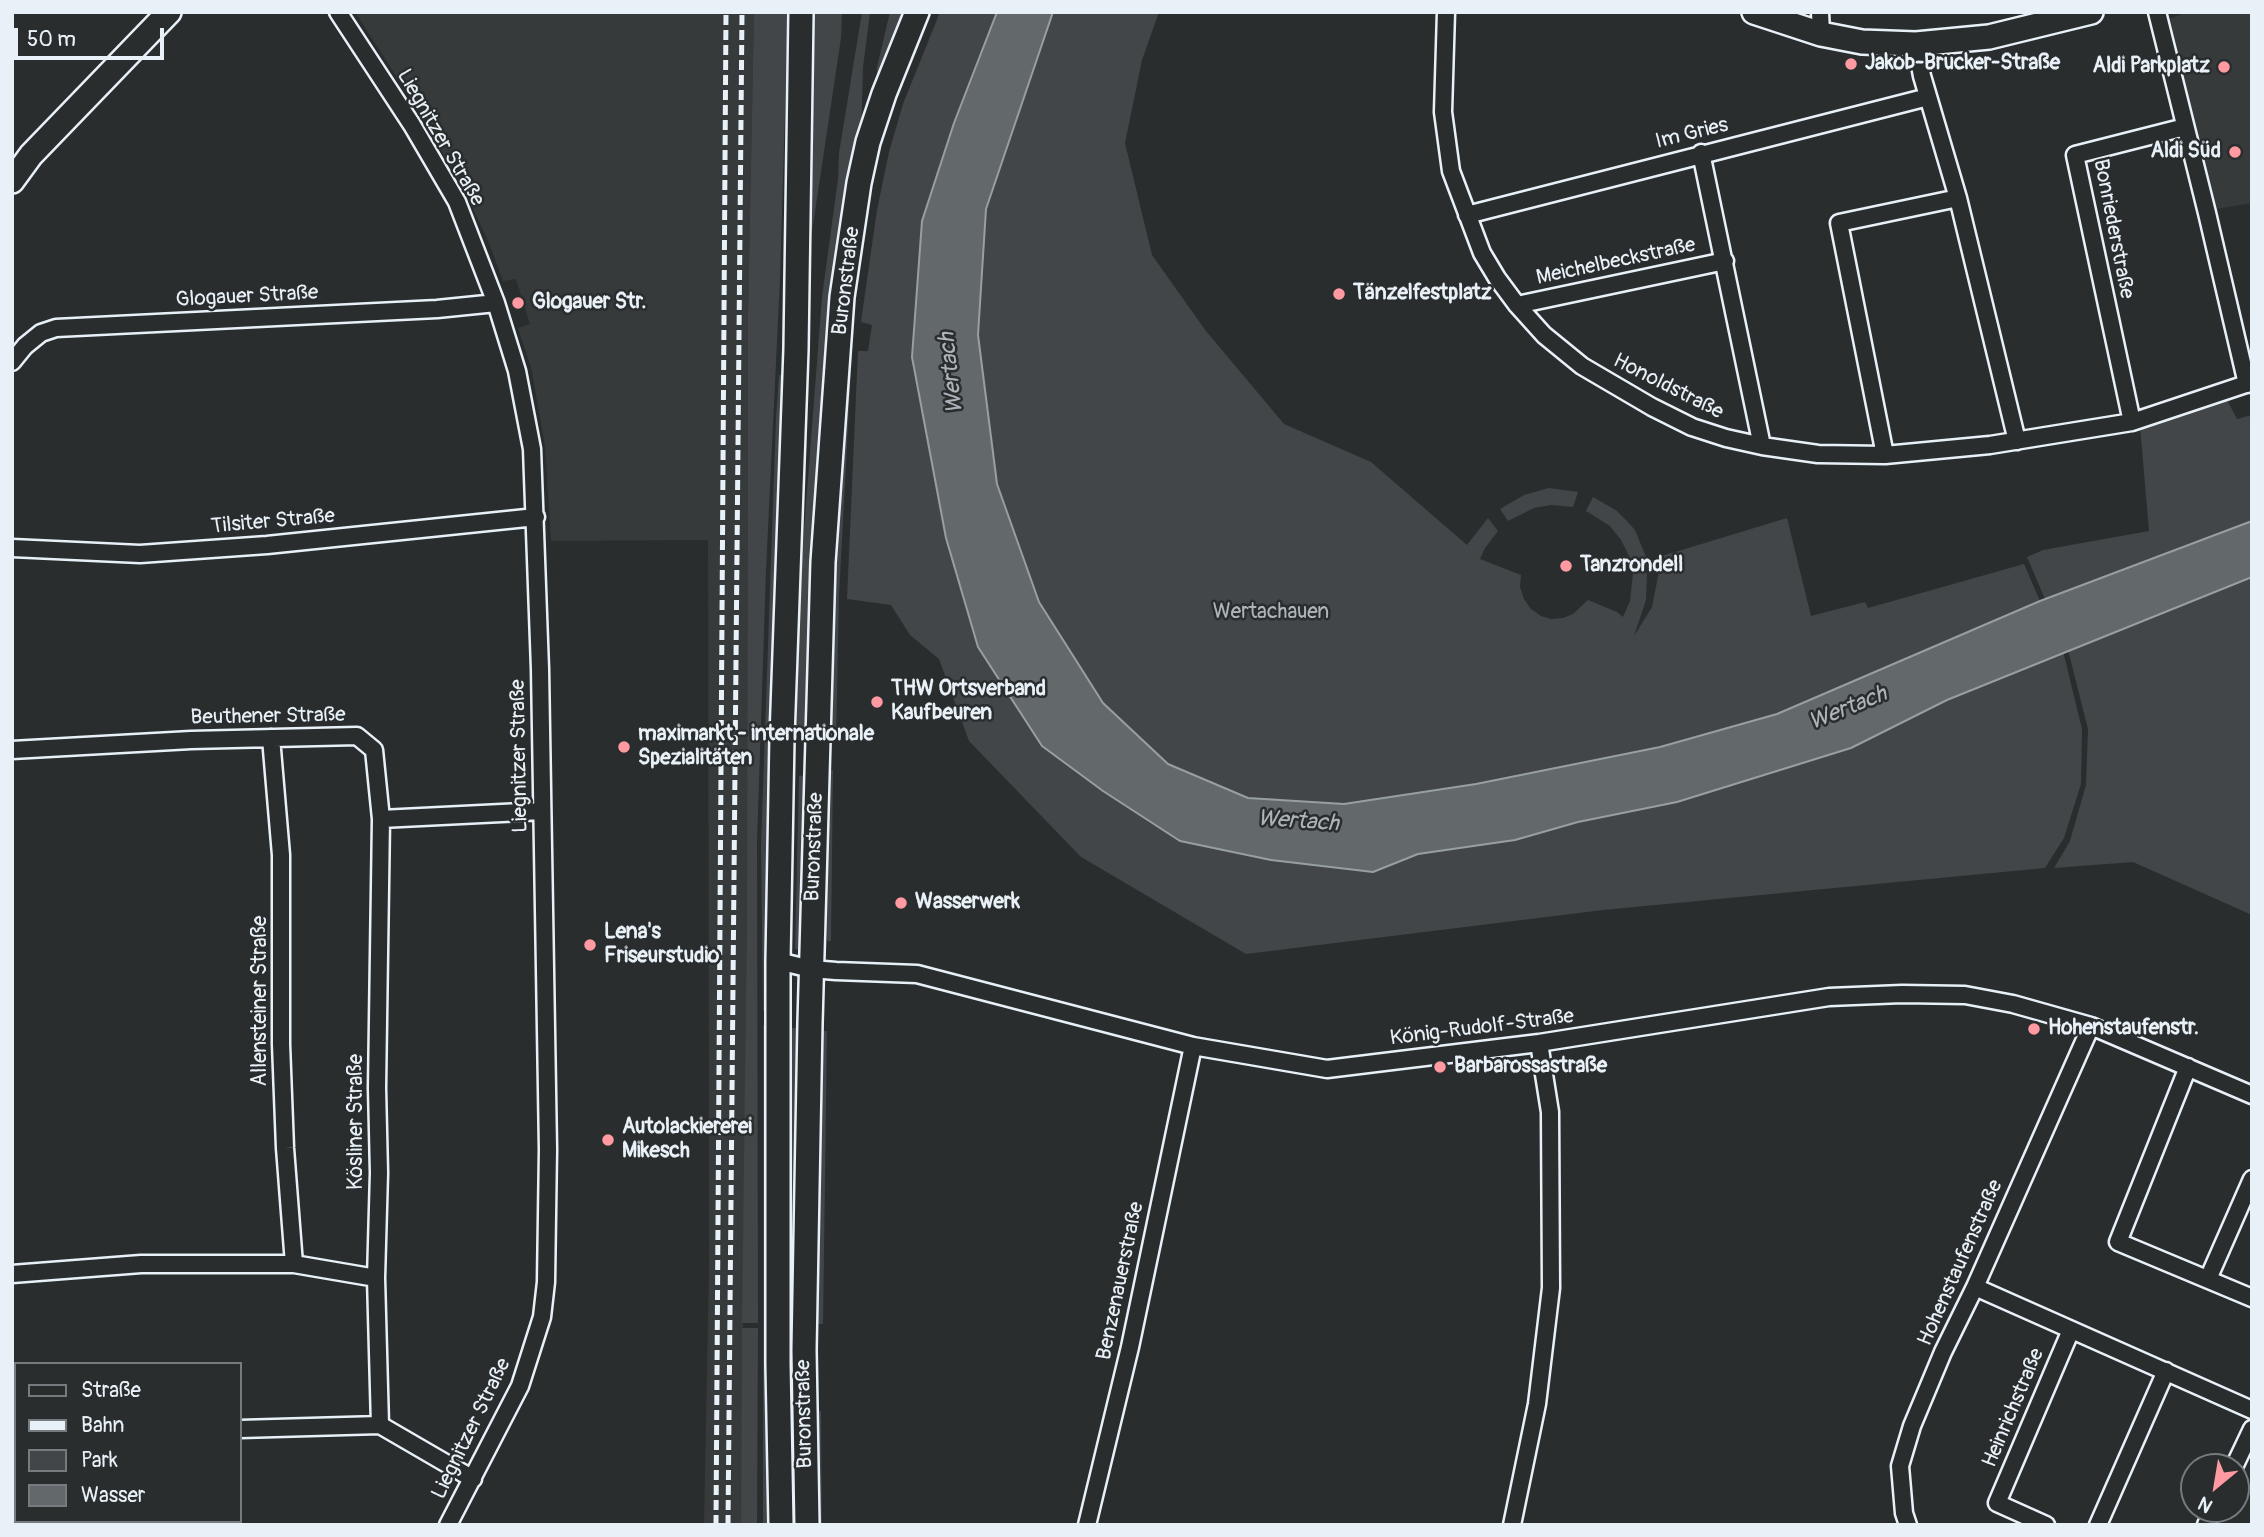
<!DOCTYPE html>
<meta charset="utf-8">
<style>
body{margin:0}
#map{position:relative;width:2264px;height:1537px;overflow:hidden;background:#2a2d2e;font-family:Pangolin,sans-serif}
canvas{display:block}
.frame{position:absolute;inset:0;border:14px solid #e8f1f8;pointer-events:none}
.legend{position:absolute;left:14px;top:1362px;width:228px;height:161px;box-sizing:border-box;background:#2a2d2e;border:2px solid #767b7f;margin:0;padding:9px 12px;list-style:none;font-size:21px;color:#e8f1f8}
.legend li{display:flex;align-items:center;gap:14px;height:35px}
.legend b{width:35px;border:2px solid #767b7f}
.north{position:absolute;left:2180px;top:1453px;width:70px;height:70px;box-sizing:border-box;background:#2a2d2e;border:2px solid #767b7f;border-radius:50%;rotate:210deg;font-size:19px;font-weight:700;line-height:28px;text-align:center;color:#e8f1f8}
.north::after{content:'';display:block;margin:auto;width:24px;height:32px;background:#ff9aa2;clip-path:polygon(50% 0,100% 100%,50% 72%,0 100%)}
.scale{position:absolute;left:14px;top:28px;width:150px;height:32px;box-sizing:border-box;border:4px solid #e8f1f8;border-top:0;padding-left:9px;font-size:21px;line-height:24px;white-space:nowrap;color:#e8f1f8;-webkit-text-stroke:5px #2a2d2e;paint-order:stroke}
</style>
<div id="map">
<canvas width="2264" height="1537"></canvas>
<div class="frame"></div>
<ul class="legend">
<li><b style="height:9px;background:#2a2d2e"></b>Straße</li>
<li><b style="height:9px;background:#e8f1f8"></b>Bahn</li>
<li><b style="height:19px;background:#424648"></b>Park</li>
<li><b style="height:19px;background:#63686b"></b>Wasser</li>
</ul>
<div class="north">N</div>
<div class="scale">50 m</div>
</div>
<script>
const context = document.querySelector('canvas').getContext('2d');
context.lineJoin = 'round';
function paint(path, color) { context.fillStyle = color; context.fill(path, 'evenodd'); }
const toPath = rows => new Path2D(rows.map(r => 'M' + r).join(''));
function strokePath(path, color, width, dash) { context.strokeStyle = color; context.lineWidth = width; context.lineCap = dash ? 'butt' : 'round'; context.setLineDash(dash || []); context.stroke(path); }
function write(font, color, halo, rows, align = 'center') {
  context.font = font + ' Pangolin,sans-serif'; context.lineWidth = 5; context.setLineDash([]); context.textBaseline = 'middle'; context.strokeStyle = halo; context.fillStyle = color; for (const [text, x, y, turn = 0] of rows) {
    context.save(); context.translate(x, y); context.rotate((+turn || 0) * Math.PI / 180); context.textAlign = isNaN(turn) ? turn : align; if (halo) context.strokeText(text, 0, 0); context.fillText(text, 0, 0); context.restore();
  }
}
const built = toPath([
 [355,12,754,12,748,314,747,912,741,1525,704,1525,709,1261,708,540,551,541,545,446,531,367,518,328,530,324,516,279,503,281,489,243,468,198,423,118],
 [2186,12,2252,12,2252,203,2211,210,2163,22]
]);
const green = toPath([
 [754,12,788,12,780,279,766,570,757,842,758,1323,742,1323,747,912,748,314],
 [811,12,842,12,841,38,806,272],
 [862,12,870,13,863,67,861,136,814,559,807,731,796,727,795,706,802,556,822,297,838,179,839,153],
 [890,12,906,12,877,89,877,67],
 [940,12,997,12,954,123,922,221,912,357,946,538,978,647,1180,841,1271,860,1373,872,1418,854,1515,840,1851,748,1947,700,2063,651,2082,729,2081,784,2064,838,2045,868,1603,910,1246,954,1081,857,969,741,939,659,910,635,891,605,847,599,858,351,868,351,872,325,861,322,877,210,889,152,903,104],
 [1053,12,1159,12,1142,60,1125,143,1152,255,1206,331,1284,424,1371,462,1467,545,1488,518,1498,531,1485,548,1480,559,1521,575,1520,587,1524,599,1531,609,1541,616,1551,619,1563,618,1573,614,1588,600,1617,612,1623,617,1630,601,1633,573,1647,573,1646,600,1634,636,1652,607,1662,556,1787,518,1811,616,1865,602,1868,608,2024,564,2040,601,1777,714,1660,747,1476,784,1344,804,1248,798,1168,764,1103,703,1039,602,997,484,978,335,986,209],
 [847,350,852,350,839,596,836,742,829,743,831,565],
 [785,374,769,957,766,1011,763,1011,761,845,776,418,779,375],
 [2227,400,2237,419,2252,415,2252,521,2045,599,2027,557,2043,550,2149,531,2140,426],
 [1549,488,1578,492,1573,507,1551,505,1534,508,1508,521,1500,509,1524,495],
 [1593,497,1617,511,1626,520,1635,530,1646,557,1631,560,1621,540,1610,526,1586,511],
 [2252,577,2252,915,2133,862,2054,868,2070,841,2086,785,2088,729,2068,650],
 [827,770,833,770,831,941,827,941,825,899],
 [807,775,803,950,795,949,799,776],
 [763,1025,765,1025,773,1525,763,1525],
 [787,1028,799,1028,799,1525,790,1525],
 [822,1031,827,1031,823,1324,815,1324],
 [742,1328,758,1328,757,1525,741,1525],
 [813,1411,821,1411,822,1525,815,1525]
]);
const water = toPath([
 [997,12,1053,12,986,209,978,335,997,484,1039,602,1103,703,1168,764,1248,798,1344,804,1476,784,1660,747,1777,714,2040,601,2252,521,2252,577,1947,700,1851,748,1677,802,1578,822,1515,840,1418,854,1373,872,1271,860,1180,841,1103,791,1042,746,978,647,946,538,912,357,922,221,954,123,997,12]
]);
const street = toPath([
 [338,12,412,125,457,202,496,303,517,371,532,449,540,669,548,1149,546,1282,542,1317,520,1386,448,1525],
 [1446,12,1443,112,1451,171,1482,253,1497,278,1517,305,1544,335,1582,366,1652,407,1692,427,1726,438,1762,446,1818,454,1885,455,1990,445,2132,422,2252,382],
 [1820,12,1821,34],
 [2157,12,2207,213,2247,384],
 [1916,44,1922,76,1958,198,2017,441],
 [1701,153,1762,446],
 [1467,215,1928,97],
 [1517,305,1725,261],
 [12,362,25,346,41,333,56,328,437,309,496,303],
 [2132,422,2075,155,2185,127],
 [1885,455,1839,223,1958,198],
 [12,548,140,554,267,545,536,517],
 [12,750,191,740,357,736,374,750,381,819,542,811],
 [778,961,811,969,836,971,917,974,1193,1046,1327,1069,1539,1043,1829,997,1902,994,1965,995,2013,1004,2091,1026,2252,1095],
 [2188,1067,2118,1242,2252,1298],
 [294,1264,376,1278],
 [12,1274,141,1264,294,1264,285,1148,281,1044,281,855,271,738],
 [2208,1279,2252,1179],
 [1975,1287,2252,1410],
 [380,1425,376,1278,379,1173,377,1088,381,819],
 [240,1429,380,1425,473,1479],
 [12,1438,16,1438],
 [2234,1467,2252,1429],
 [1087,1525,1130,1347,1193,1046],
 [1512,1525,1537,1404,1551,1288,1550,1112,1539,1043],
 [1908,1525,1904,1513,1900,1466,1912,1426,1943,1352,1975,1287,2091,1026],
 [2046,1525,1997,1503,2071,1330],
 [2098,1525,2166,1371],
 [2206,1525,2213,1509]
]);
const secondary = toPath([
 [1754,12,1821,34,1862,42,1916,44,1989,37,2091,12],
 [12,181,31,155,169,12],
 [781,1525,778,1364,778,961,782,737,796,349,801,12],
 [807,1525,804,1350,810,1023,823,562,842,297,859,183,868,142,884,94,917,12]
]);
const rail = toPath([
 [716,1525,726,12],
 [728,1525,742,12]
]);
const markers = [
 [1851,64,7,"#ff9aa2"],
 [2224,67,7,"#ff9aa2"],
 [2235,152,7,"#ff9aa2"],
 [1339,294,7,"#ff9aa2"],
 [518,303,7,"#ff9aa2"],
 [1566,566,7,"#ff9aa2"],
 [877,702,7,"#ff9aa2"],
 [624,747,7,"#ff9aa2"],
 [901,903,7,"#ff9aa2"],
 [590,945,7,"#ff9aa2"],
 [2034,1029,7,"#ff9aa2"],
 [1440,1067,7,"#ff9aa2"],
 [608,1140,7,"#ff9aa2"]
];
const poiNames = [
 ["Jakob-Brucker-Straße",1865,64],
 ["Aldi Parkplatz",2210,67,"right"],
 ["Aldi Süd",2221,152,"right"],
 ["Tänzelfestplatz",1353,294],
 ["Glogauer Str.",532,303],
 ["Tanzrondell",1580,566],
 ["THW Ortsverband",891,690],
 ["Kaufbeuren",891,714],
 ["maximarkt - internationale",638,735],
 ["Spezialitäten",638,759],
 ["Wasserwerk",915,903],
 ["Lena's",604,933],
 ["Friseurstudio",604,957],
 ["Hohenstaufenstr.",2048,1029],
 ["Barbarossastraße",1454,1067],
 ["Autolackiererei",622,1128],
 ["Mikesch",622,1152]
];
const streetNames = [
 ["Im Gries",1692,134,-14],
 ["Liegnitzer Straße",440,138,60],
 ["Bonriederstraße",2113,229,79],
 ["Meichelbeckstraße",1616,262,-12],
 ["Buronstraße",847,281,-83],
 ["Glogauer Straße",247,297,-3],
 ["Honoldstraße",1668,387,27],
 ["Tilsiter Straße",273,522,-5],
 ["Beuthener Straße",268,717,-1],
 ["Liegnitzer Straße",520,756,-91],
 ["Buronstraße",815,847,-88],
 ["Allensteiner Straße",261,1001,-90],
 ["König-Rudolf-Straße",1482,1028,-7],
 ["Kösliner Straße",357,1122,-90],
 ["Hohenstaufenstraße",1961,1263,-66],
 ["Benzenauerstraße",1121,1281,-78],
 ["Heinrichstraße",2014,1408,-67],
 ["Buronstraße",805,1414,-91],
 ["Liegnitzer Straße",472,1429,-64]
];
const parkNames = [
 ["Wertachauen",1271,613]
];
const waterNames = [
 ["Wertach",952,373,-96],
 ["Wertach",1848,709,-22],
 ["Wertach",1298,822,4]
];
paint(built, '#363a3b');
paint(green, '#424648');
paint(water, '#63686b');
strokePath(water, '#989fa3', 2);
strokePath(street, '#e8f1f8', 21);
strokePath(secondary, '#e8f1f8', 28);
strokePath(street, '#2a2d2e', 16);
strokePath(secondary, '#2a2d2e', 23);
strokePath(rail, '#e8f1f8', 5, [10, 5]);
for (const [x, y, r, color] of markers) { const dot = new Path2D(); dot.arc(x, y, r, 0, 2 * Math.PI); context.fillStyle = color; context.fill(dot); strokePath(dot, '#2a2d2e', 2.5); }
write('bold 21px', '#e8f1f8', '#2a2d2e', poiNames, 'left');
write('21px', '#e8f1f8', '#2a2d2e', streetNames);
write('21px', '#aeb5ba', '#2a2d2e', parkNames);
write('italic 23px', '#acb3b9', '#2a2d2e', waterNames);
</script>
